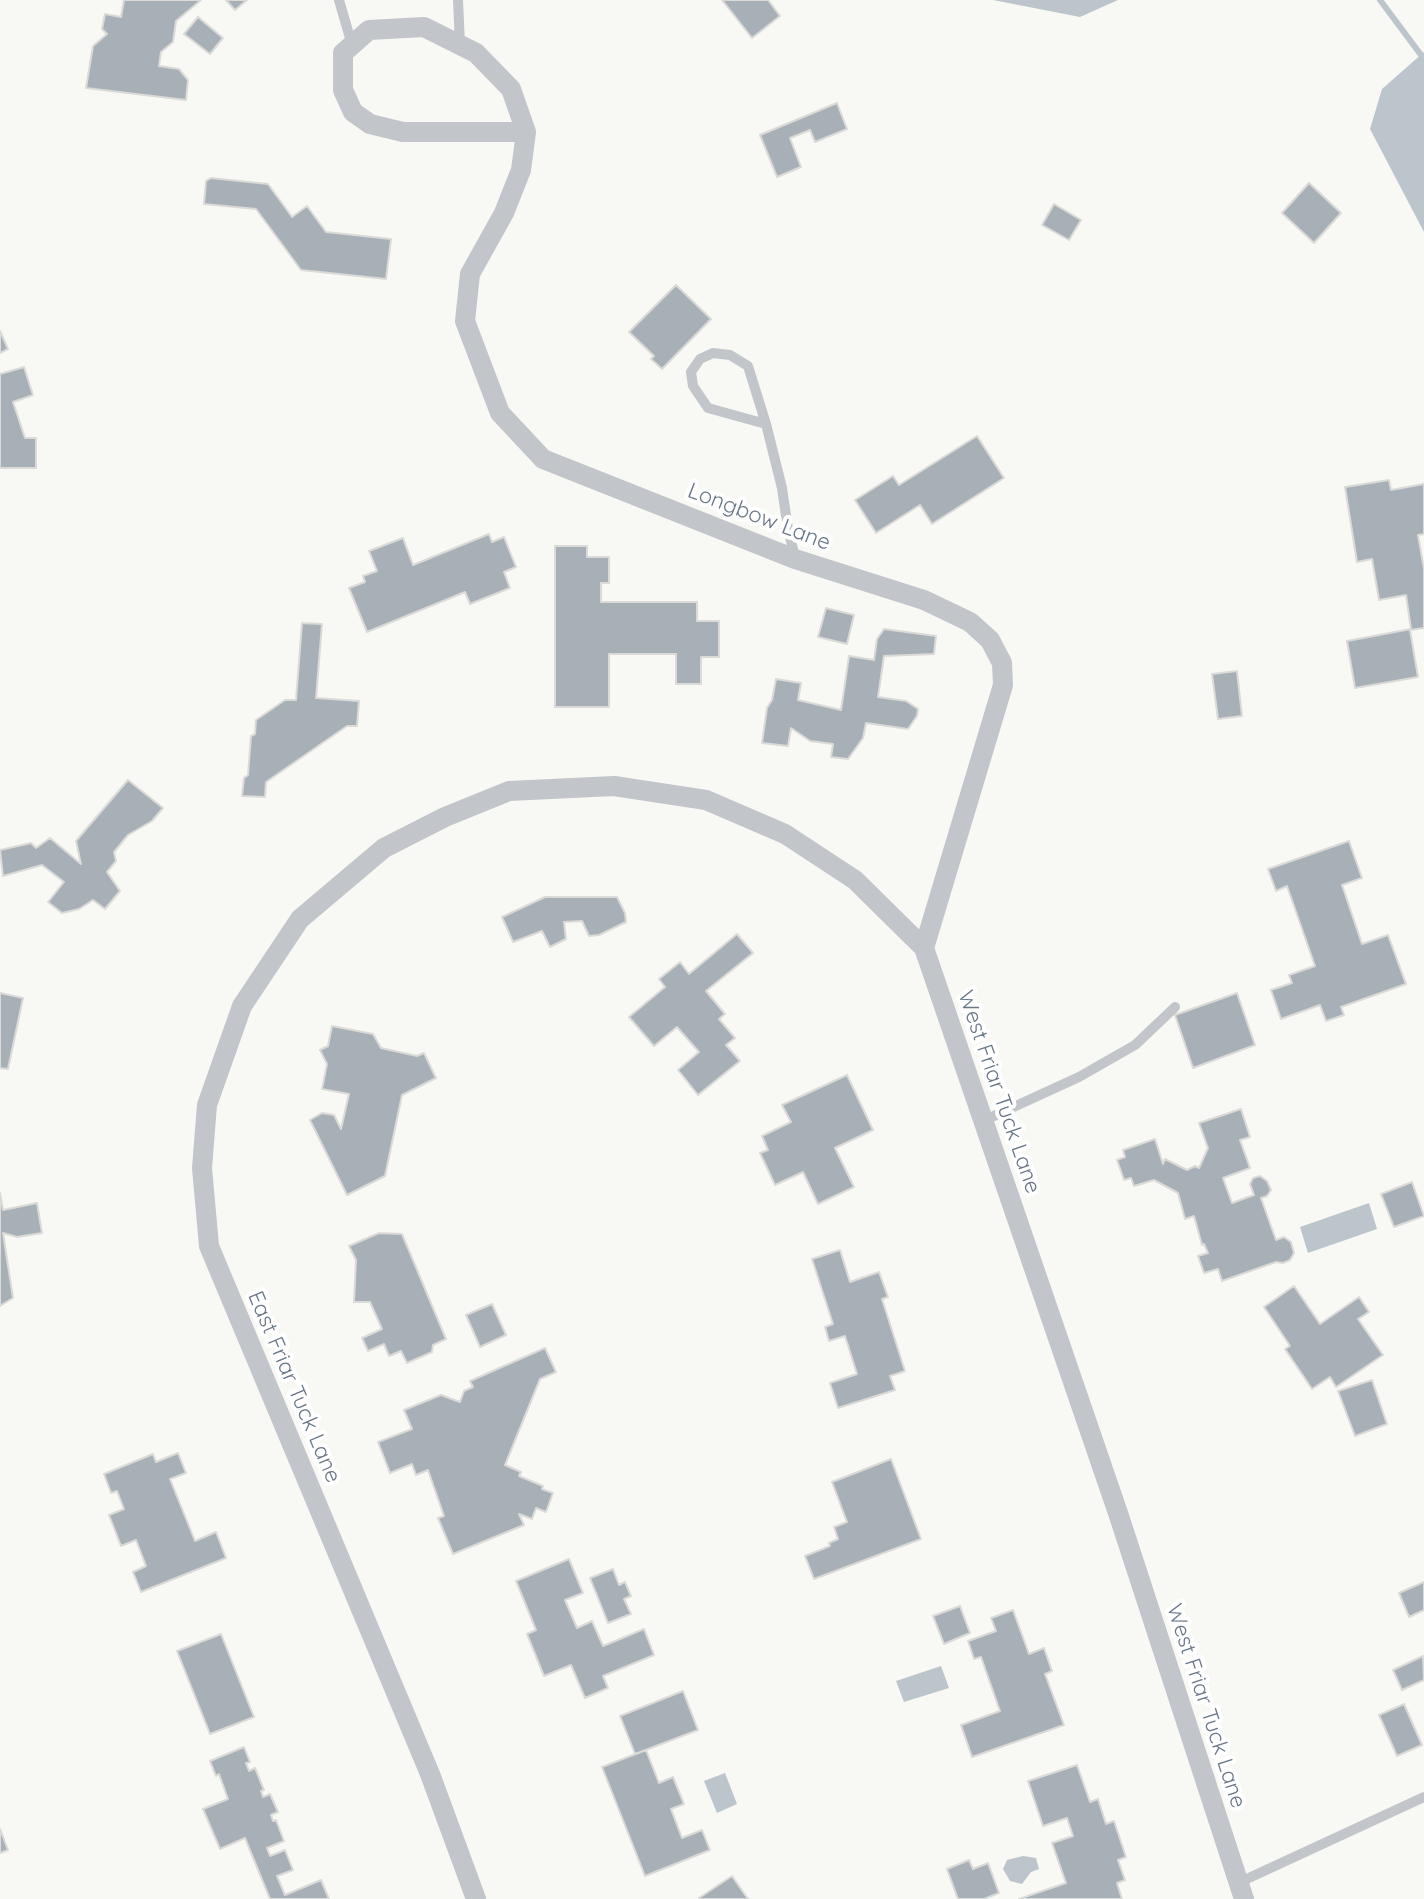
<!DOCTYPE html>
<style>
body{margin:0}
canvas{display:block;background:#f8f8f5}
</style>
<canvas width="1424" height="1899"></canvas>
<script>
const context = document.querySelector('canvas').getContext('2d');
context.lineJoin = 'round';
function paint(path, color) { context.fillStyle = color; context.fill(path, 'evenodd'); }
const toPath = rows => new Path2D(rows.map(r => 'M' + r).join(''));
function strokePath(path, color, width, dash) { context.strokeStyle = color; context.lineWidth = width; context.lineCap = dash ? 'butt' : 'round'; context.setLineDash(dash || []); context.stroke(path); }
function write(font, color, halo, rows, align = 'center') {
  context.font = font + ' Quicksand,sans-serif'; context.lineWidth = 8; context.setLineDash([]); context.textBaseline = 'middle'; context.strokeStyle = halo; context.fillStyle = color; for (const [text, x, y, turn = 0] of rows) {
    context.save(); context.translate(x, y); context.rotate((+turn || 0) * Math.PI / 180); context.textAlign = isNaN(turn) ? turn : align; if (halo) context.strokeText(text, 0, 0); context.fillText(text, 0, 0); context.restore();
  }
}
const water = toPath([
 [993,0,1118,0,1080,17],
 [1424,52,1424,232,1370,129,1382,89],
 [1369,1203,1377,1229,1308,1253,1300,1227],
 [941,1666,949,1688,904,1702,896,1681],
 [725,1773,737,1804,717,1813,704,1781],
 [1023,1856,1036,1858,1039,1869,1031,1872,1022,1884,1010,1881,1003,1869,1007,1860]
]);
const stream = toPath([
 [1380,0,1424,59]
]);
const building = toPath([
 [124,0,201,0,176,21,173,42,161,52,159,66,179,69,188,80,186,100,86,88,93,46,107,34,102,29,105,14,121,17,124,0],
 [226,0,247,0,235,10,226,0],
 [722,0,768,0,780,16,752,38,722,0],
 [198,17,223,38,210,54,184,34,198,17],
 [837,103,847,129,815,142,810,130,790,138,801,167,777,177,760,135,837,103],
 [211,178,268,184,292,217,307,206,326,232,391,239,386,279,301,270,256,209,204,204,206,181,211,178],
 [1309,183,1341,213,1314,243,1282,213,1309,183],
 [1054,204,1081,220,1069,240,1042,225,1054,204],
 [676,285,711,319,662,369,651,359,654,356,629,332,676,285],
 [0,331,8,349,0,353,0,331],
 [24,367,33,395,13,402,25,438,36,438,36,468,0,468,0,374,24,367],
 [977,436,1004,478,932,524,920,505,876,533,855,500,893,476,899,485,977,436],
 [1389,480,1391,490,1424,484,1424,534,1418,535,1424,569,1424,628,1410,630,1418,677,1355,688,1347,641,1411,629,1406,595,1379,600,1372,559,1357,562,1345,487,1389,480],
 [489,534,492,542,504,537,516,567,504,572,510,588,470,604,465,592,367,632,349,588,365,582,363,576,377,571,369,551,403,538,413,565,489,534],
 [555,546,587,546,587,557,609,557,609,583,601,583,601,602,697,602,697,621,719,621,719,657,701,657,701,684,676,684,676,654,609,654,609,707,555,707,555,546],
 [826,608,854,615,847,644,818,637,826,608],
 [302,623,322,624,316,698,359,701,357,726,347,726,266,782,265,797,242,796,244,778,248,775,251,736,255,734,256,720,285,700,296,700,302,623],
 [884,629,936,636,934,654,884,656,878,697,906,701,918,709,917,716,908,729,866,723,863,738,848,759,831,757,833,744,810,741,791,728,788,746,762,743,767,708,772,700,776,679,801,683,798,700,841,710,849,656,874,660,877,639,884,629],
 [1237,671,1242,716,1218,719,1212,674,1237,671],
 [128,780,163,808,152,821,128,835,114,852,116,861,107,872,120,891,105,909,93,900,79,909,62,913,48,902,64,882,42,865,3,876,0,850,31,843,36,848,50,838,81,864,76,841,128,780],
 [1349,841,1362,878,1342,885,1362,944,1388,935,1406,984,1341,1007,1344,1015,1326,1021,1320,1005,1281,1019,1271,990,1292,983,1289,975,1315,966,1287,886,1276,891,1268,869,1349,841],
 [545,897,617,897,625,913,626,922,599,935,589,936,582,921,564,922,566,939,550,947,542,931,513,942,502,917,545,897],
 [737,934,753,953,706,991,725,1014,719,1019,735,1038,726,1045,740,1061,698,1095,678,1070,699,1052,677,1027,654,1046,629,1017,665,987,659,979,680,962,689,974,737,934],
 [0,993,23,998,8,1069,0,1068,0,993],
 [1237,993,1255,1045,1193,1068,1175,1015,1237,993],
 [332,1026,373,1034,381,1048,417,1056,424,1053,436,1078,402,1095,385,1176,347,1195,310,1120,322,1113,334,1115,341,1129,349,1094,322,1089,327,1064,320,1050,328,1046,332,1026],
 [847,1075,873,1130,835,1148,854,1187,818,1204,803,1172,775,1185,760,1153,768,1150,762,1136,791,1122,782,1105,847,1075],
 [1241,1109,1250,1137,1240,1140,1250,1168,1223,1178,1232,1203,1254,1195,1250,1184,1253,1178,1260,1176,1267,1181,1271,1190,1267,1196,1261,1198,1276,1240,1284,1237,1291,1242,1294,1253,1290,1260,1283,1263,1276,1262,1222,1281,1218,1269,1204,1273,1198,1256,1208,1253,1204,1244,1202,1245,1194,1216,1185,1219,1178,1193,1154,1180,1134,1186,1131,1178,1124,1180,1117,1160,1125,1157,1123,1150,1155,1139,1163,1164,1165,1159,1187,1170,1195,1166,1199,1168,1208,1148,1199,1123,1241,1109],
 [1412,1182,1424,1216,1394,1227,1381,1194,1412,1182],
 [0,1193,3,1210,37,1203,42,1233,17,1237,3,1233,13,1298,0,1306,0,1193],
 [379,1233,402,1234,446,1339,433,1345,432,1352,407,1363,401,1351,389,1356,384,1344,368,1351,362,1338,382,1329,370,1302,354,1302,356,1260,349,1246,379,1233],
 [840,1250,850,1282,879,1272,888,1297,882,1299,905,1371,890,1376,895,1390,838,1408,830,1383,857,1374,845,1336,829,1341,825,1327,833,1324,812,1259,840,1250],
 [1294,1286,1320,1324,1359,1297,1369,1312,1358,1319,1383,1355,1336,1387,1330,1377,1312,1389,1285,1349,1290,1346,1264,1307,1294,1286],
 [492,1304,506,1335,480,1347,466,1315,492,1304],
 [545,1348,556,1372,540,1379,505,1465,521,1472,519,1476,543,1486,542,1489,553,1493,546,1512,536,1508,532,1519,519,1514,524,1525,453,1554,438,1518,444,1516,428,1470,416,1475,412,1464,390,1473,378,1442,412,1429,404,1410,441,1395,460,1402,464,1391,473,1387,470,1381,545,1348],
 [1372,1380,1387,1424,1355,1436,1338,1391,1372,1380],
 [178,1453,186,1473,170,1479,195,1541,216,1532,226,1558,141,1592,133,1572,146,1566,136,1540,121,1546,109,1515,124,1509,117,1491,111,1493,104,1474,153,1454,156,1462,178,1453],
 [891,1459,921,1539,814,1579,805,1556,830,1546,829,1543,838,1539,834,1527,847,1522,832,1482,891,1459],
 [569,1559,583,1593,565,1600,577,1628,592,1621,603,1646,644,1629,654,1655,603,1676,608,1688,585,1698,571,1665,544,1676,527,1634,536,1630,516,1581,569,1559],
 [613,1569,619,1585,625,1582,631,1596,624,1599,631,1614,608,1623,590,1578,613,1569],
 [1424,1582,1424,1610,1409,1617,1399,1593,1424,1582],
 [960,1606,970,1633,944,1644,933,1616,960,1606],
 [1013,1610,1029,1654,1044,1648,1052,1671,1045,1674,1064,1725,972,1757,961,1725,1000,1711,981,1657,974,1659,968,1641,996,1631,991,1618,1013,1610],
 [221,1634,254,1717,210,1734,177,1651,221,1634],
 [1423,1656,1424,1680,1402,1690,1393,1670,1423,1656],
 [683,1691,698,1730,635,1754,620,1716,683,1691],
 [1404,1704,1422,1745,1397,1756,1379,1715,1404,1704],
 [244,1747,250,1762,246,1763,249,1771,255,1768,264,1790,261,1791,263,1797,270,1794,278,1812,271,1815,273,1821,276,1820,284,1841,267,1848,270,1856,285,1850,293,1870,277,1876,285,1895,321,1880,329,1899,270,1899,245,1838,220,1849,203,1809,228,1799,219,1774,216,1776,210,1761,244,1747],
 [646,1750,659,1783,673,1777,684,1804,671,1809,682,1838,702,1830,710,1850,645,1876,602,1767,646,1750],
 [1077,1765,1090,1802,1098,1799,1106,1824,1114,1821,1126,1857,1118,1860,1125,1880,1117,1883,1122,1899,1019,1899,1066,1883,1052,1843,1073,1836,1067,1818,1043,1826,1028,1781,1077,1765],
 [0,1829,8,1850,0,1853,0,1829],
 [969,1860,973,1869,988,1863,999,1893,984,1899,958,1899,947,1869,969,1860],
 [732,1876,748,1899,700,1899,699,1898,732,1876]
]);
const lane = toPath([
 [339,0,352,45],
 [458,0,460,45],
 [766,424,708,408,693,386,691,372,700,359,713,353,730,355,748,366,766,424,782,488,788,529,795,557],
 [983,1121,1079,1077,1135,1045,1175,1007],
 [1238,1883,1424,1797]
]);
const street = toPath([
 [424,27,476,53,511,89,526,132,403,132,370,124,353,112,343,90,343,53,369,30,424,27],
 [526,132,521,170,504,213,470,274,465,321,500,413,543,459,795,559,924,600,970,622,990,640,1002,663,1003,685,924,948],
 [476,1899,430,1774,209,1246,202,1168,207,1105,242,1006,300,919,384,848,445,817,509,791,614,786,706,800,785,834,855,880,924,948,1118,1513,1244,1899]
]);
const streetNames = [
 ["Longbow Lane",759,517,21],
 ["West Friar Tuck Lane",999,1092,71],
 ["East Friar Tuck Lane",294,1387,67],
 ["West Friar Tuck Lane",1206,1706,72]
];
paint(water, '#bcc5cb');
strokePath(stream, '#bcc5cb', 6);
paint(building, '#a8b0b7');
strokePath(building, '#dadad8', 2);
strokePath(lane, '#c2c5c9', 10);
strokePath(street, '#c2c5c9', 20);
write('22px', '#687686', '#fff', streetNames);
</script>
